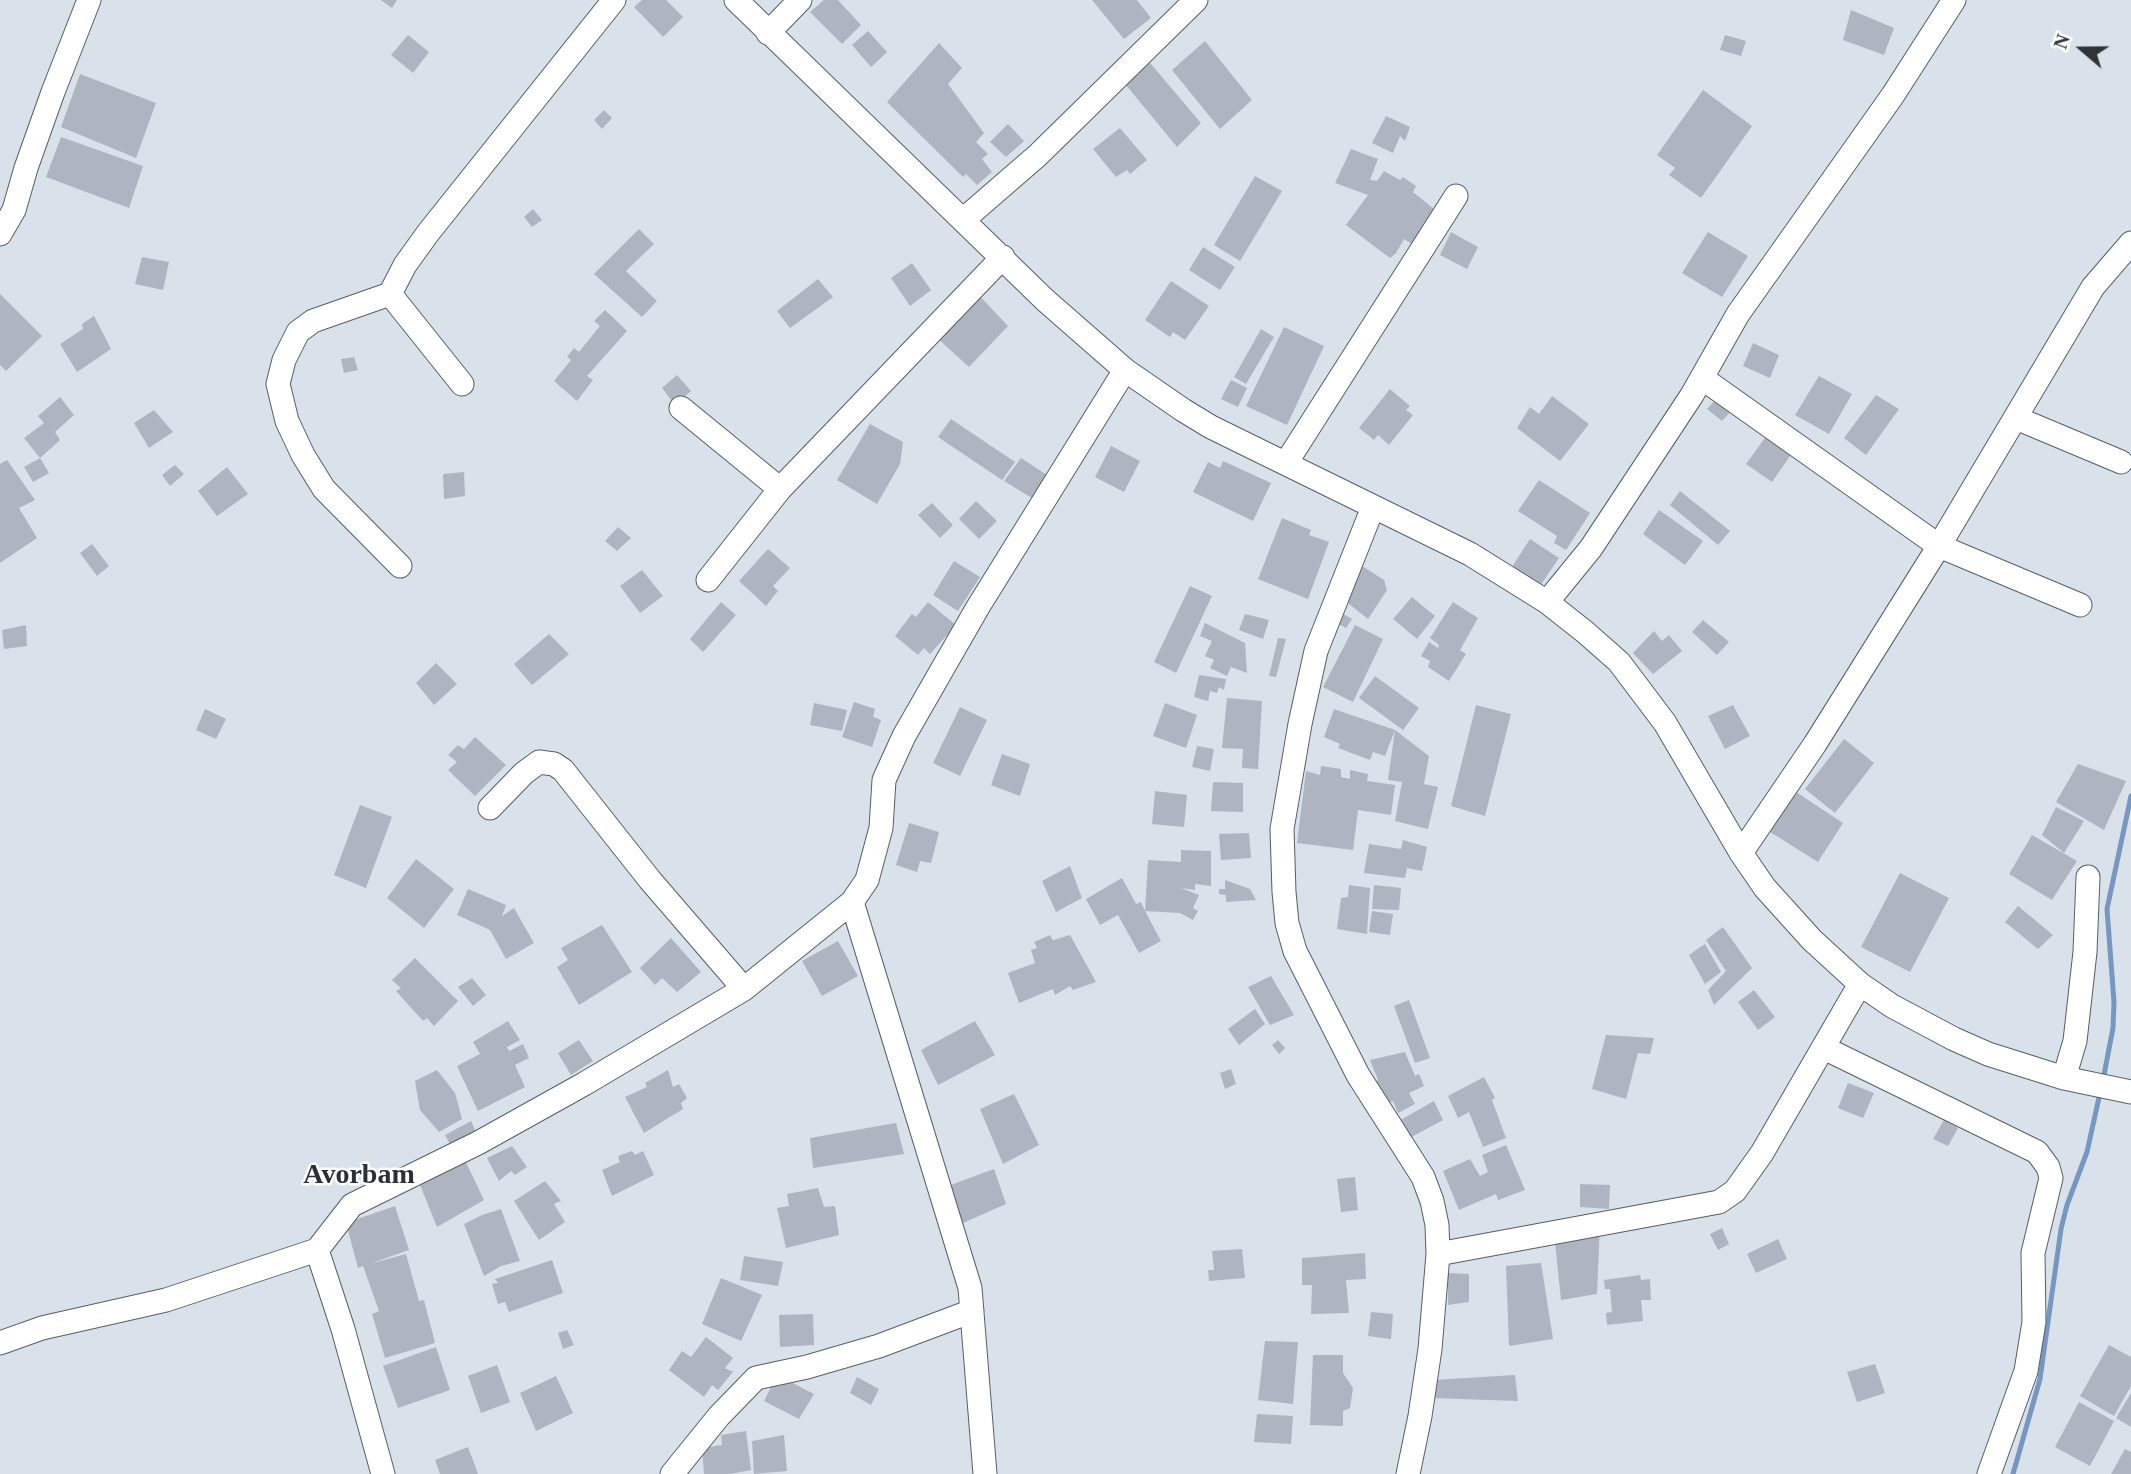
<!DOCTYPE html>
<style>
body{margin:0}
#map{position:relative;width:2131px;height:1474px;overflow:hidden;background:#d9e1eb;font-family:Georgia,serif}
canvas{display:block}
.north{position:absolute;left:2047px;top:14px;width:70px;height:70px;-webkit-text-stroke:5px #fff;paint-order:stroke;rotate:290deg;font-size:19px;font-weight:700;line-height:28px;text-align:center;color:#303337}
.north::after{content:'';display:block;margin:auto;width:24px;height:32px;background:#303337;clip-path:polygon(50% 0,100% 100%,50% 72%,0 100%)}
</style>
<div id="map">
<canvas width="2131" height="1474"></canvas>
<div class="north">N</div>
</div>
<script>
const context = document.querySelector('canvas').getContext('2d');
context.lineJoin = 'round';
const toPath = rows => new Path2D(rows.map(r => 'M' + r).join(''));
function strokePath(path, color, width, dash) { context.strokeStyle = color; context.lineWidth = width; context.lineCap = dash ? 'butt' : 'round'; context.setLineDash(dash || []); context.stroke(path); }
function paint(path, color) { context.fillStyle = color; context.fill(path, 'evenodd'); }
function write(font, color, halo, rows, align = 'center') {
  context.font = font + ' Georgia,serif'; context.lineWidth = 5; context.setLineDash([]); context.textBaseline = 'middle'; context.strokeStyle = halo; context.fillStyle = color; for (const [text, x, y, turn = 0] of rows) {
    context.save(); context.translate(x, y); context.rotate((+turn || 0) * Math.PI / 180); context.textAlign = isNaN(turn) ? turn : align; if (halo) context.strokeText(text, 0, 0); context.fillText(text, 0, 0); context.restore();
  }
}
const stream = toPath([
 [2103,1080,2113,1028,2114,1002,2107,909,2131,796],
 [2013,1474,2040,1379,2061,1229,2067,1205,2087,1152,2100,1093]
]);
const building = toPath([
 [381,0,397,0,392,8],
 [642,0,666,0,683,17,663,37,634,7],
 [824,0,838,0,861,25,842,44,810,12],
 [1092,0,1137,0,1151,18,1124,39],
 [1851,10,1894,28,1884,55,1843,40],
 [868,31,887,52,871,67,852,45],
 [408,35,429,52,413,73,391,55],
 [1725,35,1746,41,1741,56,1720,50],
 [1205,41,1252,100,1220,129,1172,70],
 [939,43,962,68,948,84,984,133,976,142,988,154,982,159,992,172,977,185,966,174,963,177,887,102],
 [1145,57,1201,123,1177,147,1121,79],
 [80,74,156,103,136,158,61,127],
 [1703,90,1752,126,1701,198,1669,175,1675,168,1657,155],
 [604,110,612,118,602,129,594,120],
 [1386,116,1410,127,1405,141,1400,136,1393,153,1372,143],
 [1008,124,1024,141,1006,157,990,142],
 [1120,128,1147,160,1130,174,1127,170,1116,177,1093,149],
 [61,137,143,166,129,208,46,177],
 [1351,149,1378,159,1370,180,1377,181,1384,171,1400,180,1403,177,1416,186,1413,192,1434,209,1412,244,1404,239,1396,253,1390,258,1346,225,1368,195,1335,183],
 [1255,176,1282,191,1240,261,1214,245],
 [533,209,542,220,532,227,524,217],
 [639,229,654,244,626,271,657,301,642,317,594,274],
 [1451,232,1478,247,1467,269,1440,255],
 [1708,232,1748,256,1722,297,1682,273],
 [1203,247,1235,267,1220,290,1189,270],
 [142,257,169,262,163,290,135,284],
 [912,263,931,290,910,306,891,278],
 [818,279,833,297,790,328,777,311],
 [1171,281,1209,306,1185,340,1173,332,1170,337,1145,320],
 [975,291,1008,326,969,367,935,336],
 [0,294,42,336,6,371,0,365],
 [605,310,627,331,587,376,593,380,577,401,554,381,571,360,567,357,574,348,579,352,600,326,594,321],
 [94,316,111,349,77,372,60,344,83,329,82,324],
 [1284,327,1324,346,1287,425,1246,406],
 [1261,329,1274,337,1246,384,1234,377],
 [1753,343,1779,355,1770,378,1743,366],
 [354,357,358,370,344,373,341,359],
 [677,375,691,391,675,405,662,388],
 [1819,376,1852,394,1829,434,1795,415],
 [1231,380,1247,388,1238,407,1221,399],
 [1390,389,1410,406,1406,410,1413,415,1389,445,1378,435,1374,440,1359,428],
 [1876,395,1899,409,1866,455,1844,438],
 [1552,396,1589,424,1560,461,1517,428,1530,407,1539,414],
 [60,397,74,415,55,432,60,440,40,458,24,438,44,423,38,416],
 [1716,399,1731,411,1722,421,1707,409],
 [154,410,173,432,149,448,134,423],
 [951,419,1015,462,1002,480,938,437],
 [870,424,903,442,900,464,877,504,837,480],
 [1770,431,1795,449,1772,482,1746,464],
 [1111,446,1140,461,1124,492,1095,477],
 [40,458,49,473,33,482,24,467],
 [1021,458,1047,475,1032,498,1004,481],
 [7,460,35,500,19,508,37,538,0,563,0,464],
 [1223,461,1271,483,1253,521,1193,492,1208,462,1220,468],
 [175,465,184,474,170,486,162,475],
 [227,467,248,494,217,516,198,491],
 [464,472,465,496,444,499,443,474],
 [1539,480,1590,513,1566,550,1554,543,1557,536,1518,511],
 [1680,491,1730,531,1718,545,1670,505],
 [976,501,997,521,979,539,959,519],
 [932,503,953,525,940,538,918,515],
 [1659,510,1703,541,1685,565,1643,534],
 [1282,518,1311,530,1309,535,1329,542,1308,599,1258,579],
 [618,527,631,538,617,551,605,541],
 [1530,539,1559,558,1538,589,1510,570],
 [92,544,109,566,97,576,80,553],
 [768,549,790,568,773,586,778,591,766,606,739,581],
 [954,561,980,577,958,611,933,595],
 [1359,564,1384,580,1387,590,1368,619,1344,600],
 [642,570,663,596,640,613,620,586],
 [1190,586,1212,596,1176,673,1154,662],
 [1412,597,1435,616,1417,639,1393,619],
 [721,602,736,615,703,652,690,639],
 [928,602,956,625,930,654,924,648,918,655,895,636,912,614,916,617],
 [1453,602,1478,618,1460,650,1466,654,1449,681,1428,667,1430,661,1421,656,1429,642,1438,648,1439,645,1430,638],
 [1338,611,1352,619,1346,628,1331,620],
 [1245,614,1269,620,1263,639,1239,630],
 [1703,620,1729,642,1717,655,1692,632],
 [1205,623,1245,643,1247,673,1231,667,1227,676,1210,668,1214,660,1205,656,1212,641,1200,636],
 [26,625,27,646,4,649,2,630],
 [1355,625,1383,639,1353,702,1323,687],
 [1654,631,1662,641,1669,635,1682,651,1653,674,1633,653],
 [549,634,569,654,532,685,514,664],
 [1278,638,1286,639,1276,677,1269,676],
 [436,663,457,684,434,705,416,683],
 [1199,675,1226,679,1224,690,1219,687,1217,693,1210,691,1208,701,1194,697],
 [1375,676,1419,708,1403,730,1359,698],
 [1227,698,1262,701,1258,769,1242,768,1243,749,1222,748],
 [854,702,875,709,873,717,881,720,872,747,842,737],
 [814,703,847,710,842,731,810,725],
 [1165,703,1197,715,1186,748,1153,736],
 [1476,705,1511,714,1485,816,1451,806],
 [1733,705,1750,736,1725,749,1708,716],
 [960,707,987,720,960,776,933,763],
 [205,709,226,719,216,739,196,730],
 [1334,709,1395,730,1385,756,1373,752,1370,760,1338,748,1340,744,1324,737],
 [1395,730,1429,756,1424,784,1438,787,1428,829,1395,821,1402,782,1388,780],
 [475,737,506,765,475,796,448,770,457,762,448,755,458,745,464,749],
 [1844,739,1874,763,1835,813,1805,789],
 [1197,746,1214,749,1210,771,1192,767],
 [1002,754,1030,764,1020,796,991,785],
 [2078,764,2126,781,2104,830,2056,802],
 [1321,766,1341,769,1341,777,1350,779,1350,770,1368,774,1367,781,1395,785,1391,815,1358,810,1353,850,1297,843,1306,771,1320,775],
 [1213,782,1243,783,1243,812,1211,811],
 [1155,791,1187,795,1184,827,1152,824],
 [1796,792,1843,823,1818,862,1770,832],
 [360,805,392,817,366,888,334,875],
 [2056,807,2084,821,2064,853,2042,835],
 [909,823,939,832,931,863,920,861,917,872,896,865],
 [1249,833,1251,858,1221,860,1219,834],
 [2032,835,2077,861,2052,900,2009,874],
 [1403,840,1427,847,1422,871,1407,868,1405,878,1364,873,1369,844,1401,849],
 [1181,850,1211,851,1211,886,1195,884,1195,890,1181,888,1199,895,1193,908,1198,911,1193,920,1180,913,1145,911,1161,941,1139,953,1118,915,1100,925,1086,899,1122,878,1136,904,1141,902,1145,911,1148,860,1181,862],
 [416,859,454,889,424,928,387,898],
 [1070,866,1082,898,1056,912,1042,881],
 [1900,873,1949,898,1910,972,1861,947],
 [1225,880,1250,889,1256,900,1226,902,1226,895,1219,894,1219,889,1225,889],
 [1349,885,1370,888,1367,934,1337,929,1341,898,1348,897],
 [1374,885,1401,888,1399,910,1372,909],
 [468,889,506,905,502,916,514,908,534,943,506,959,490,930,457,915],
 [2018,906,2053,935,2038,949,2005,922],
 [1372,911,1393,914,1390,935,1369,932],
 [602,925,632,972,579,1005,557,967,568,960,561,948],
 [1723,927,1752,968,1714,1005,1708,990,1726,971,1706,940],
 [1050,935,1053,940,1070,935,1096,982,1073,990,1070,986,1055,995,1053,989,1019,1003,1008,973,1035,963,1031,950,1037,948,1034,942],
 [671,938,701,972,677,992,662,978,655,985,640,968],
 [838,941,858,976,822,996,802,961],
 [1705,944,1721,972,1705,984,1689,955],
 [415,958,458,1001,434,1026,427,1018,423,1021,396,991,401,988,392,980],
 [1271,976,1294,1015,1270,1025,1248,987],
 [472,978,486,995,473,1006,458,987],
 [1754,990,1775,1017,1758,1030,1738,1002],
 [1409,1000,1430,1058,1415,1063,1394,1006],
 [1255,1009,1265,1024,1239,1045,1228,1029],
 [508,1021,520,1040,507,1047,509,1051,523,1044,529,1058,515,1065,525,1087,478,1111,457,1066,480,1054,473,1042],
 [975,1021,995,1055,938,1085,921,1050],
 [1606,1035,1654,1038,1650,1054,1638,1053,1626,1099,1592,1089],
 [579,1040,593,1061,571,1075,558,1053],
 [1278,1040,1285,1048,1279,1054,1272,1045],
 [1405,1052,1415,1076,1419,1074,1424,1086,1409,1093,1415,1104,1398,1113,1393,1101,1381,1106,1372,1083,1378,1080,1370,1060],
 [1231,1069,1236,1084,1225,1089,1220,1073],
 [437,1070,455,1093,462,1119,439,1132,420,1110,415,1081],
 [668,1070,673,1087,679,1084,687,1098,681,1103,683,1109,644,1133,625,1097,647,1087,645,1083],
 [1484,1077,1495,1098,1492,1100,1506,1138,1483,1147,1469,1112,1458,1118,1448,1096],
 [1848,1083,1874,1093,1863,1118,1838,1108],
 [1014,1094,1039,1145,1003,1164,980,1109],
 [1434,1101,1443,1120,1406,1140,1397,1122],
 [1944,1120,1958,1128,1948,1146,1933,1139],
 [471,1121,479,1139,454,1152,445,1135],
 [896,1123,904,1154,813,1168,810,1138],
 [1506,1145,1525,1190,1498,1200,1496,1194,1459,1210,1443,1171,1470,1159,1480,1176,1488,1172,1482,1155],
 [512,1146,527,1167,515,1175,511,1171,499,1181,487,1158],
 [632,1151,635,1155,643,1151,654,1175,612,1196,602,1170,620,1162,618,1156],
 [463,1156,484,1200,437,1227,420,1185,447,1170],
 [994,1169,1006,1204,963,1223,948,1186],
 [1355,1177,1358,1210,1341,1212,1337,1179],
 [545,1181,561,1201,554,1204,565,1222,539,1240,514,1201],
 [1580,1184,1610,1185,1609,1209,1580,1207],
 [818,1188,824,1207,835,1206,839,1235,786,1248,777,1208,789,1206,787,1194],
 [395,1206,409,1250,369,1264,406,1254,419,1301,424,1300,435,1343,385,1358,372,1314,379,1311,363,1266,358,1268,346,1223],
 [501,1209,520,1261,501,1266,484,1276,464,1224,482,1215],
 [1553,1223,1600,1224,1597,1294,1561,1300],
 [1722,1228,1729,1244,1718,1250,1710,1234],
 [1778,1239,1787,1259,1756,1273,1747,1254],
 [1242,1249,1245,1278,1209,1281,1208,1270,1214,1270,1212,1251],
 [1365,1253,1366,1279,1346,1280,1349,1313,1311,1314,1312,1285,1302,1285,1302,1258],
 [744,1256,783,1262,778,1286,740,1280],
 [552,1260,563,1293,509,1312,505,1302,498,1304,492,1284,498,1283,495,1279],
 [1541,1263,1553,1339,1509,1346,1506,1266],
 [1448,1273,1469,1274,1469,1302,1448,1305],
 [1640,1275,1641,1280,1650,1279,1651,1300,1641,1300,1643,1321,1607,1325,1606,1313,1612,1312,1610,1289,1605,1289,1604,1280],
 [721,1278,762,1295,741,1341,702,1324],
 [1371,1312,1393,1314,1391,1339,1368,1336],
 [813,1314,814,1345,780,1347,779,1315],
 [567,1330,574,1345,563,1349,558,1333],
 [706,1337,733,1358,725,1368,733,1372,718,1390,712,1385,704,1397,669,1370,682,1351,691,1357],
 [1265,1341,1298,1342,1293,1404,1258,1400],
 [2109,1345,2131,1357,2131,1386,2114,1416,2080,1396],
 [436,1347,450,1390,398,1408,383,1366],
 [1313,1355,1343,1355,1343,1373,1353,1388,1350,1408,1343,1411,1343,1426,1310,1425],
 [1875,1364,1885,1393,1857,1402,1847,1372],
 [497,1365,510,1402,481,1413,468,1376],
 [777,1375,814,1394,799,1419,764,1401],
 [1515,1375,1518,1401,1432,1398,1433,1380],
 [556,1376,573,1413,536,1431,520,1393],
 [857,1377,879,1389,871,1405,850,1393],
 [2131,1393,2131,1427,2116,1418],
 [2079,1402,2114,1421,2090,1466,2055,1447],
 [1257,1414,1293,1416,1291,1444,1254,1442],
 [746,1431,751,1470,730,1474,704,1474,702,1448,722,1445,721,1435],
 [784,1435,787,1471,754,1474,752,1441],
 [468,1447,478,1474,440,1474,435,1460],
 [2125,1449,2131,1452,2131,1474,2111,1474]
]);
const minor = toPath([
 [736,0,1045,300,1125,370,1183,410,1211,427,1470,554,1547,602,1585,632,1619,662,1665,723,1741,853,1765,888,1812,940,1860,984,1892,1006,1954,1039,1988,1054,2064,1078,2131,1092],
 [768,33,800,0],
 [963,220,1038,155,1196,0],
 [0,234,14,210,26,168,53,92,89,0],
 [390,294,462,384],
 [1702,378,1939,546,2080,605],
 [681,408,780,489],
 [2016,418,2121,462],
 [1286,463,1456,196],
 [1373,507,1316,651,1300,724,1282,829,1284,892,1287,923,1295,951,1358,1075,1423,1177,1432,1201,1437,1225,1438,1254,1430,1349,1420,1416,1408,1474],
 [400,566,324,489,303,455,287,421,278,384,284,360,298,332,313,321,390,294,405,265,428,233,614,0],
 [708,580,780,489,1003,257],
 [1547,602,1591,548,1692,395,1738,314,1893,95,1954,0],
 [490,808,524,773,539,762,554,764,563,770,650,880,744,989],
 [1741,853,1815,744,1939,546,2093,287,2131,243],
 [852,902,970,1288,985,1474],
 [1824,1048,2037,1152,2048,1167,2051,1178,2033,1253,2034,1322,2026,1371,1989,1474],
 [2064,1078,2075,1041,2085,952,2088,877],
 [317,1250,343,1329,383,1474],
 [1438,1254,1719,1202,1735,1191,1762,1153,1860,984],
 [0,1343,42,1328,166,1300,317,1250,352,1205,478,1143,584,1084,744,989,852,902,867,880,881,828,884,780,904,736,978,607,1125,370],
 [672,1474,719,1416,756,1378,807,1367,879,1346,972,1311]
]);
const districtNames = [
 ["Avorbam",359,1176]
];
strokePath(stream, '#7797c3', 5);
paint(building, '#aeb5c0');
strokePath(minor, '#575e67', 25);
strokePath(minor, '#fff', 23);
write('bold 28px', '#2a3038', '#fff', districtNames);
</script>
